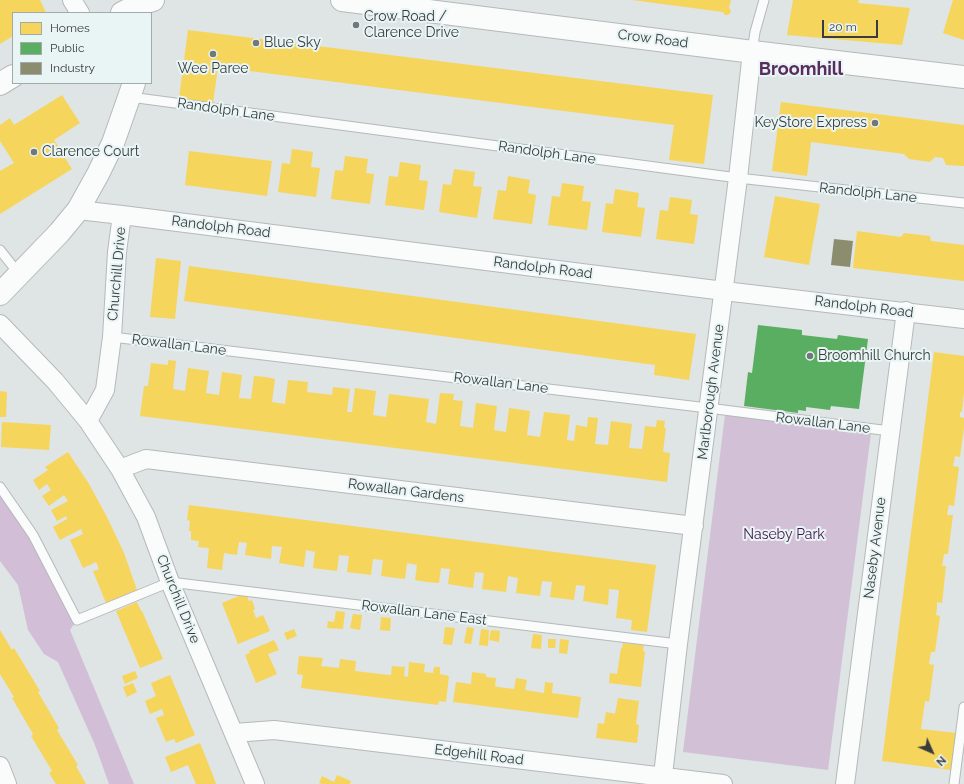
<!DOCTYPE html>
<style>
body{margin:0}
#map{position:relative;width:964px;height:784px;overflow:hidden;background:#dfe4e4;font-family:Raleway,sans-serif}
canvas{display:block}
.legend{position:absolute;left:12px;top:12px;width:140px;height:72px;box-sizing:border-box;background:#e9f4f4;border:1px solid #a2aaaa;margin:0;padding:5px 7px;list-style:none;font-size:12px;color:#383c3c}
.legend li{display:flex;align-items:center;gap:8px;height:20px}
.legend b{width:20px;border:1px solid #a2aaaa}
.north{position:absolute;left:912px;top:732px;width:40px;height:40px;-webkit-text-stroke:3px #e9f4f4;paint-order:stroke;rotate:135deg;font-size:11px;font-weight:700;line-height:16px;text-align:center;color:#383c3c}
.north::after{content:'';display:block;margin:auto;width:14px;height:18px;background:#383c3c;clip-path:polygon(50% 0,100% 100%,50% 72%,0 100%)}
.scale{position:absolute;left:822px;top:20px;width:56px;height:18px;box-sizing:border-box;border:2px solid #383c3c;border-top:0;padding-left:5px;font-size:12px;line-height:14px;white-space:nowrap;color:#383c3c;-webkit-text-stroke:3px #e9f4f4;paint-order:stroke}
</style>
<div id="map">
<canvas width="964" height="784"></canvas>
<ul class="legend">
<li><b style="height:11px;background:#f6d55c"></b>Homes</li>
<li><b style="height:11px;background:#5aae61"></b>Public</li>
<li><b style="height:11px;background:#8c8c6e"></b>Industry</li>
</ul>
<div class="north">N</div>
<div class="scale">20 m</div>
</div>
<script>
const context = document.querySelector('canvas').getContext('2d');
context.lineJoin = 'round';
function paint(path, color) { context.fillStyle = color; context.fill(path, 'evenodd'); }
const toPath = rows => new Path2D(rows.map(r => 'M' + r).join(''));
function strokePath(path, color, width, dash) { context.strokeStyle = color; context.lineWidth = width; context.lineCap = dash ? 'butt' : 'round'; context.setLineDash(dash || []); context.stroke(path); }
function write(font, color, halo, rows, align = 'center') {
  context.font = font + ' Raleway,sans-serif'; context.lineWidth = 4; context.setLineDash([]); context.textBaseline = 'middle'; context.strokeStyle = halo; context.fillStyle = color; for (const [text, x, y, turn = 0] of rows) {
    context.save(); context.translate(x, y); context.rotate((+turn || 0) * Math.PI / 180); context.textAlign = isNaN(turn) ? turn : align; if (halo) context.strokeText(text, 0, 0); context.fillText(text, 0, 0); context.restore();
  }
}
const green = toPath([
 [725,415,871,433,828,770,683,752]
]);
const forest = toPath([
 [0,487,77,620,70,630,134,784,109,784,95,745,58,662,44,654,28,630,18,585,0,561]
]);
const homes = toPath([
 [0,0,40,0,46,13,13,13,13,36,0,44],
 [632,0,731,0,729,7,731,12,728,15,725,15,723,12],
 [793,0,859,0,858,3,910,8,902,45,787,35],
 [953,0,964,0,964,40,943,33],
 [188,30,713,95,704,164,669,160,674,125,218,67,213,103,179,98],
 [62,95,80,123,54,140,72,169,0,214,0,171,14,163,0,141,0,125,10,118,14,125],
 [781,102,964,125,964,166,946,165,943,158,935,157,930,162,909,159,904,154,811,142,807,176,772,171],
 [292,149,313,152,311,167,320,168,316,197,278,192,282,163,290,164],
 [189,151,272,161,267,196,185,185],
 [345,156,368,159,366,173,374,174,370,204,331,199,335,170,343,171],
 [400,162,421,165,419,180,428,181,424,210,385,205,389,176,398,177],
 [454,169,475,172,473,186,482,187,477,218,439,212,443,184,451,185],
 [508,176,530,180,528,193,536,195,532,224,493,219,498,190,506,191],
 [562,183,584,186,582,201,591,202,587,230,548,225,552,196,560,197],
 [615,189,639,193,637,207,645,208,641,237,602,232,606,203,613,204],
 [775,196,820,204,809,265,764,257],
 [670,197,692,200,690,214,698,215,694,244,656,239,660,210,668,211],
 [857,231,901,237,904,233,930,236,931,241,964,245,964,281,853,268],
 [156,258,181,261,175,319,150,317],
 [189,266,696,334,689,380,654,375,655,365,184,301],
 [934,352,964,356,964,393,962,412,960,412,960,417,964,418,964,428,960,457,955,456,953,466,959,467,954,506,949,505,948,509,947,515,953,515,948,554,944,554,942,566,946,566,942,603,937,602,937,608,936,615,940,616,935,652,931,652,929,664,934,665,929,702,925,701,921,729,956,733,951,770,882,761],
 [168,360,176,361,173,389,185,391,188,368,209,371,206,393,212,394,219,395,222,372,242,375,239,398,251,399,254,376,266,377,275,379,272,402,285,404,288,380,299,381,308,382,307,392,332,395,333,387,350,389,347,412,352,412,355,388,376,391,373,415,386,417,389,394,429,399,426,422,436,424,440,393,454,394,453,400,463,401,460,426,473,428,476,403,497,406,494,430,506,432,509,408,530,411,527,435,540,437,544,412,570,415,567,440,574,441,576,425,587,427,588,417,598,418,595,444,608,445,611,421,632,424,629,448,642,449,645,426,656,427,657,420,665,421,664,428,666,428,663,452,670,453,667,482,140,416,144,386,148,386,151,363,168,365],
 [0,391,7,392,6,417,0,417],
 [2,422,51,425,49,450,1,447],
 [68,452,89,484,107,517,124,553,137,590,106,603,93,571,99,569,96,562,83,568,70,540,83,534,81,529,60,540,53,527,67,519,66,516,57,521,51,510,68,501,64,495,49,506,42,496,51,490,47,484,39,490,33,480,48,470,45,467],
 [189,505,656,565,647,632,631,630,632,620,616,618,619,590,609,589,608,605,583,601,585,586,576,585,574,600,550,597,552,582,542,581,540,596,516,593,518,578,508,576,506,592,482,589,484,573,475,572,473,588,448,584,450,569,441,568,439,583,426,582,415,580,417,565,407,563,405,579,381,576,383,560,373,559,371,575,347,572,349,556,339,555,337,571,313,568,315,552,306,550,304,567,279,563,282,547,272,546,271,559,245,555,247,543,239,542,237,555,224,553,222,570,207,568,209,548,198,547,199,541,191,540,191,531,189,531,190,521,187,520],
 [246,593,249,601,252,600,255,609,253,610,256,618,263,615,270,631,238,644,222,603],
 [137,602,141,611,142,611,163,659,140,668,116,611],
 [336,611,345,612,343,629,327,628,328,621,334,622],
 [353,614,362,615,360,630,350,628],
 [381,617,391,618,390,631,380,630],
 [445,627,455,628,452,645,443,644],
 [467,627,474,628,471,644,464,643],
 [294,629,297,636,287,640,284,633],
 [481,629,489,630,488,646,479,645],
 [0,630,12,650,14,648,40,691,38,692,59,728,57,730,78,765,76,766,86,784,56,784,49,773,52,771,31,736,33,734,12,698,14,697,0,674],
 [491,630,500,631,499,642,489,640],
 [533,634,542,635,541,649,531,648],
 [548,639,556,639,555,648,548,648],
 [560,639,569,640,567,654,559,653],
 [274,640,279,650,268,654,277,674,256,683,245,655,250,653,249,651],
 [623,643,644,645,643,651,645,652,641,687,609,683,610,673,617,674,621,648,622,649],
 [299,656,323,658,321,666,339,668,340,659,356,661,355,671,389,675,391,675,392,666,405,667,404,676,408,677,409,662,425,664,424,672,433,673,434,667,440,667,440,674,449,676,446,702,439,701,438,705,301,688,303,675,297,674],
 [135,671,138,678,125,684,122,676],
 [472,672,486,674,486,677,496,678,495,686,498,687,514,689,516,678,527,680,525,690,544,693,545,682,553,683,552,693,581,697,578,718,453,702,456,682,471,684],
 [170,675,195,735,176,743,174,739,166,742,156,718,164,715,162,709,150,714,145,701,156,696,151,683],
 [133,683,137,692,127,697,123,687],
 [618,698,639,701,636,724,639,725,637,743,596,738,598,723,604,724,606,712,615,714],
 [200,743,212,773,216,784,196,784,188,765,171,772,165,757],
 [337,775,351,781,350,784,322,784,319,783,322,776,334,782]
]);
const public = toPath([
 [758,325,802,330,802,335,837,339,838,335,868,339,859,409,831,406,830,410,806,407,806,411,798,410,798,413,744,406,748,372,752,373]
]);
const industry = toPath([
 [834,239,853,241,850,267,831,265]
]);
const lane = toPath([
 [752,52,755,32,764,0],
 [130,97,738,178,964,203],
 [0,250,19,274],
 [112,337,708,408,890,431],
 [0,487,33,535,77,620,170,582,678,644],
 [954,784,964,707]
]);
const street = toPath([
 [72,0,80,13],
 [78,210,122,215,117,252,112,337,105,390,88,421],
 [122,215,724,291,964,319],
 [0,324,55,381,88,421,120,469,146,517,170,582,255,784],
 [120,469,146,459,694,526],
 [234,733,274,730,723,784],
 [0,766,7,784],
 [662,784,678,644,738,178,752,52],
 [845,784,906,311]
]);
const secondary = toPath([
 [342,0,761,53,964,77],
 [122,13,140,4,153,0],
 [0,84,13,76],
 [0,294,59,233,78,210,98,174,113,143,134,83]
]);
const markers = [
 [356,25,4,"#727777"],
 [256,43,4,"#727777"],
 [213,54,4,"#727777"],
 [875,123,4,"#727777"],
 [34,152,4,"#727777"],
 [810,356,4,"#727777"]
];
const poiNames = [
 ["Crow Road /",364,17],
 ["Clarence Drive",364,33],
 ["Blue Sky",264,43],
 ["Wee Paree",213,69,"center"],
 ["KeyStore Express",867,123,"right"],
 ["Clarence Court",42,152],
 ["Broomhill Church",818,356]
];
const streetNames = [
 ["Crow Road",653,39,7],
 ["Randolph Lane",226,110,8],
 ["Randolph Lane",547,153,8],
 ["Randolph Lane",868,193,6],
 ["Randolph Road",221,227,7],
 ["Randolph Road",543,268,7],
 ["Churchill Drive",117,274,-85],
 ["Randolph Road",864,307,7],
 ["Rowallan Lane",179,345,7],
 ["Rowallan Lane",501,383,7],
 ["Marlborough Avenue",711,392,-83],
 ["Rowallan Lane",823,423,7],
 ["Rowallan Gardens",406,491,7],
 ["Naseby Avenue",875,548,-83],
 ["Churchill Drive",178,599,68],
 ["Rowallan Lane East",424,613,7],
 ["Edgehill Road",479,755,7]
];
const parkNames = [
 ["Naseby Park",784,535]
];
const districtNames = [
 ["Broomhill",801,70]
];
paint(green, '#d2c1d6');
paint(forest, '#d2bed7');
paint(homes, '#f6d55c');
paint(public, '#5aae61');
paint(industry, '#8c8c6e');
strokePath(lane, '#b5b9b9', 11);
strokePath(street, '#b5b9b9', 20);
strokePath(secondary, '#b5b9b9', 24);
strokePath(lane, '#fafbfb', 9);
strokePath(street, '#fafbfb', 18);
strokePath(secondary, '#fafbfb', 22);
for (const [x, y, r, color] of markers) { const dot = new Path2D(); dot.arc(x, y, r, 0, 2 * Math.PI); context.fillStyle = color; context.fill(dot); strokePath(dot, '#e9f4f4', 1.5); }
write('14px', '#383c3c', '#e9f4f4', poiNames, 'left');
write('14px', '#383c3c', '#e9f4f4', streetNames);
write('14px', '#45134c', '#e9f4f4', parkNames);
write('bold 18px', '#592c5f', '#e9f4f4', districtNames);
</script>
